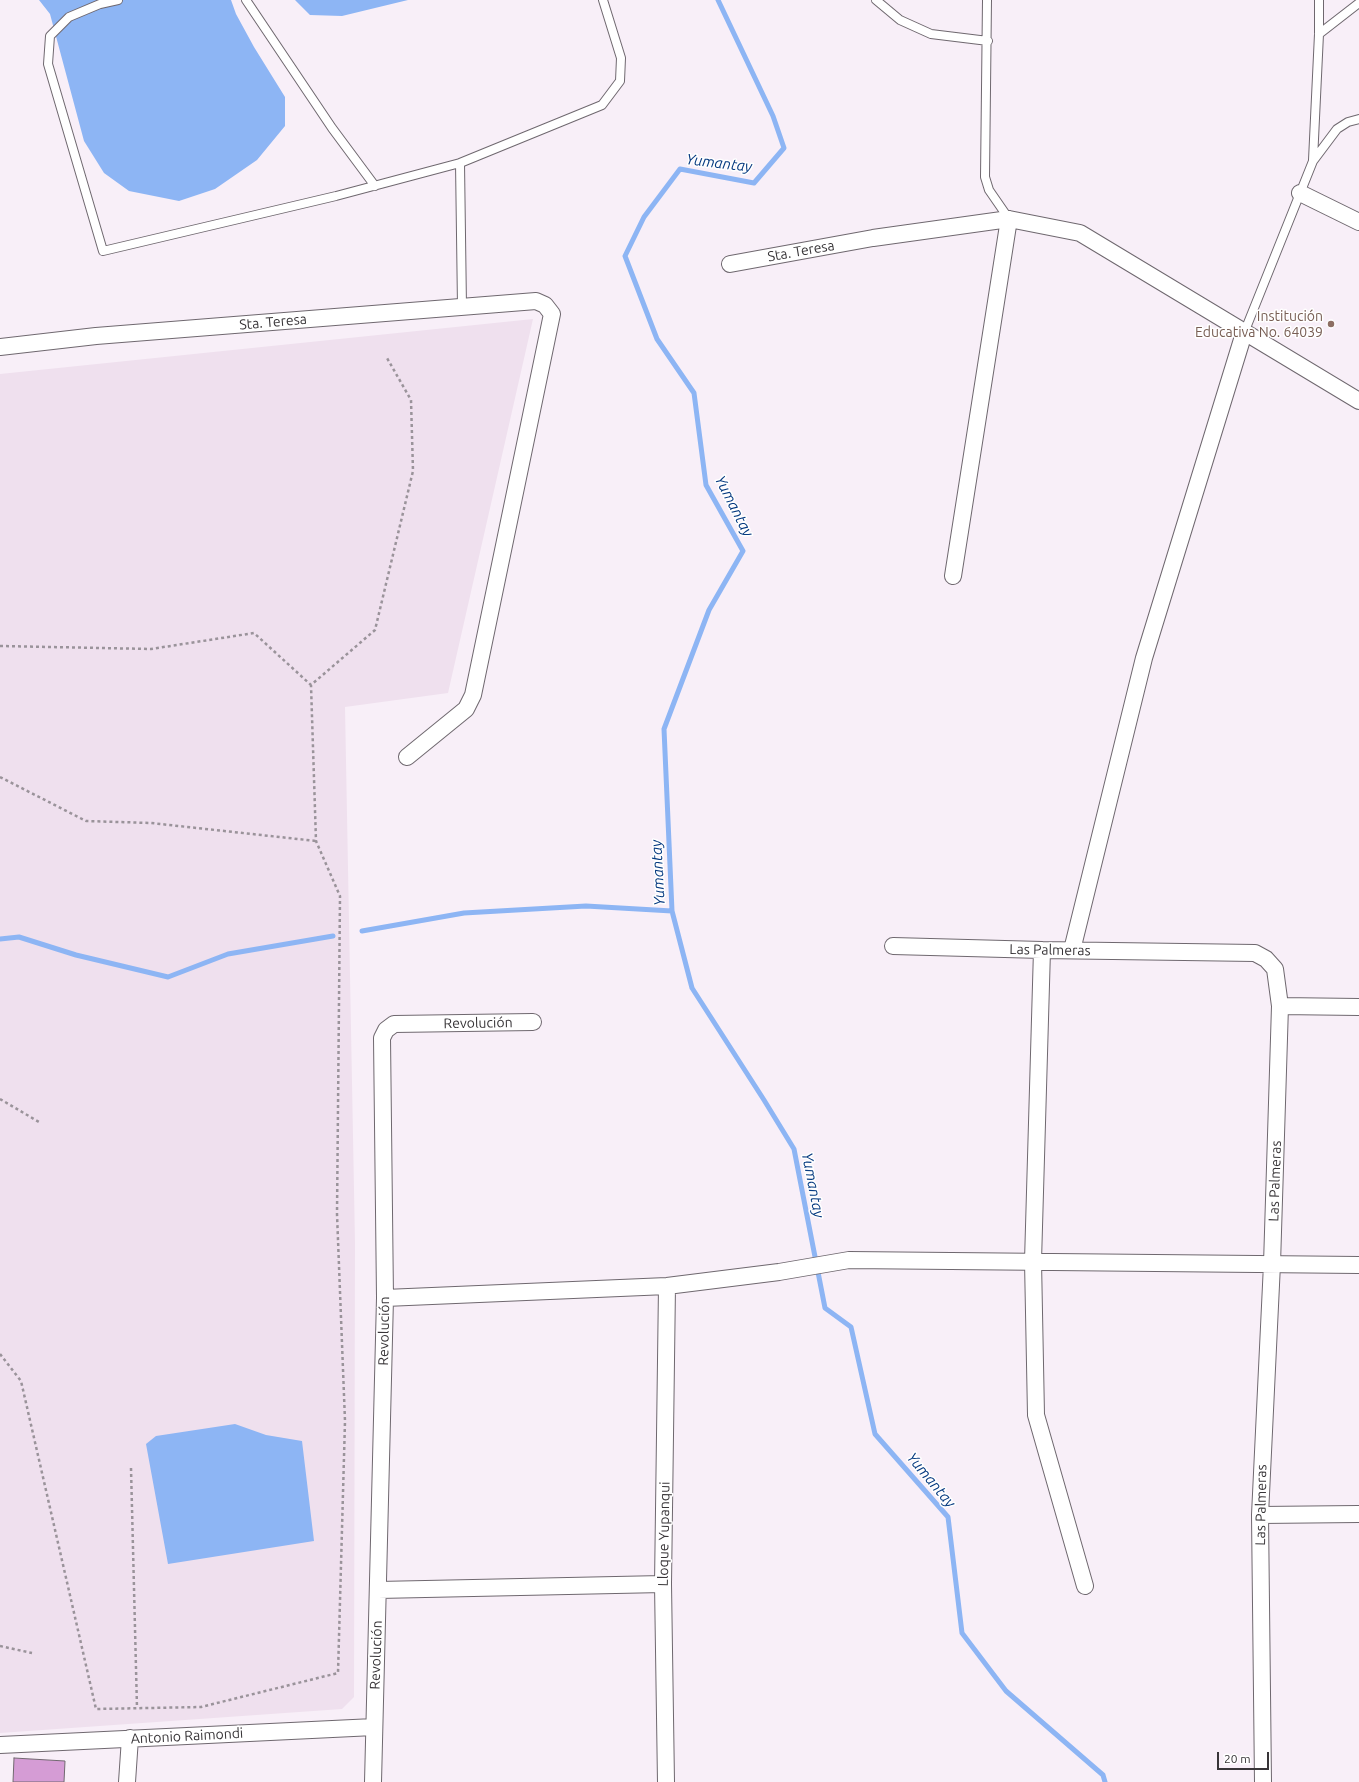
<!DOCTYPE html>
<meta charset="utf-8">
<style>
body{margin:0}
#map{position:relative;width:1359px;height:1782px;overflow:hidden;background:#f8eff8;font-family:Ubuntu,sans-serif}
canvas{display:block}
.scale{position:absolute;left:1217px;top:1752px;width:52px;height:18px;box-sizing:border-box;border:2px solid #383538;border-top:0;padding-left:5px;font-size:12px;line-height:14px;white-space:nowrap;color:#383538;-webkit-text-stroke:3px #fff;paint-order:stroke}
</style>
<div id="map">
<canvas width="1359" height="1782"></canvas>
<div class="scale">20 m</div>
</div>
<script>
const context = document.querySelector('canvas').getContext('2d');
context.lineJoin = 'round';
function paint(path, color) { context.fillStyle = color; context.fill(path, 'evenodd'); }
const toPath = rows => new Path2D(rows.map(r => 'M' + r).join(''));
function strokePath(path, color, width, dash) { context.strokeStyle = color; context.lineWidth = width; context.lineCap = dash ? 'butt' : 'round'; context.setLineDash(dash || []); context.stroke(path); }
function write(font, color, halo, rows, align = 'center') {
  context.font = font + ' Ubuntu,sans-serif'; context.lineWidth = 3; context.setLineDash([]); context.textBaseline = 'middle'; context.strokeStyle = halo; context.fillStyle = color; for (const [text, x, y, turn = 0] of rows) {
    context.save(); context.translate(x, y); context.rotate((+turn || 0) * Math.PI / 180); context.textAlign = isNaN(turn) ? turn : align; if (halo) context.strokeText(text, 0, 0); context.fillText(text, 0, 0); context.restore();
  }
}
const built = toPath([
 [533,319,448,693,345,707,355,1243,354,1697,342,1709,0,1733,0,374]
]);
const water = toPath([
 [39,0,231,0,236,14,254,47,285,97,285,126,257,160,215,189,179,201,129,191,104,173,84,141,50,14],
 [295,0,408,0,342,16,310,15],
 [235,1424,266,1435,302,1441,314,1541,168,1564,146,1444,156,1436]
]);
const stream = toPath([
 [718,0,773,116,784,148,754,183,680,169,644,217,625,256,657,339,694,393,706,485,743,551,709,610,664,729,672,911,692,988,764,1100,794,1149,825,1308,851,1327,875,1434,948,1517,962,1633,1006,1691,1103,1775,1105,1782],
 [362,931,464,913,586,906,672,911],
 [0,939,19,937,76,955,168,977,228,954,333,936]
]);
const building = toPath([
 [14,1758,65,1761,64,1782,13,1782,14,1758]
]);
const path = toPath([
 [0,646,151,649,254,633,311,685],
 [0,777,86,821,151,823,316,841],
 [0,1099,39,1122],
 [0,1354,21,1381,96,1709,201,1707,338,1673,345,1421,337,1214,340,896,316,841,311,685,375,630,413,471,411,400,387,358],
 [131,1468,137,1708],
 [0,1646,32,1653]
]);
const lane = toPath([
 [118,0,100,4,69,17,50,36,48,64,103,251,336,196,460,163],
 [246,0,332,128,375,186],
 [876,0,900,20,931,34,988,41],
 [987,0,985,177,989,190,1009,219],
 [1319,34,1359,3],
 [1313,160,1319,34,1319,0],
 [462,307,460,163,602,105,620,81,621,58,603,0],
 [1244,333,1313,161,1337,129,1348,122,1359,119]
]);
const street = toPath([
 [1300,193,1359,222],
 [730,264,873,238,1009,219,1080,233,1359,401],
 [0,347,96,336,536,301,545,305,552,314,473,695,466,709,407,757],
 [953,576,1009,219],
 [893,946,1042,950,1255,953,1266,959,1275,969,1280,1006,1272,1264,1260,1515,1263,1782],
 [1042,950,1033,1261,1036,1415,1085,1586],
 [1072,950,1144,658,1244,333],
 [1280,1006,1359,1007],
 [385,1298,667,1286,779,1272,849,1260,1359,1265],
 [1260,1515,1359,1514],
 [378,1590,663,1584],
 [0,1745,374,1727],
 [127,1782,130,1738],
 [373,1782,385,1298,382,1038,386,1030,394,1024,533,1022],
 [666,1782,663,1584,667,1286]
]);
const markers = [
 [1331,324,4,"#8d6e63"]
];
const streetNames = [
 ["Sta. Teresa",801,251,-10],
 ["Sta. Teresa",273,322,-5],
 ["Las Palmeras",1050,950,1],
 ["Revolución",478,1023,-1],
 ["Las Palmeras",1275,1181,-88],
 ["Revolución",384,1331,-89],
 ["Las Palmeras",1261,1505,-89],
 ["Lloque Yupanqui",664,1534,-89],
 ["Revolución",376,1655,-88],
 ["Antonio Raimondi",187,1736,-3]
];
const educationNames = [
 ["Institución",1323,316],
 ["Educativa No. 64039",1323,332]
];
const waterNames = [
 ["Yumantay",719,163,7],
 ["Yumantay",734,506,63],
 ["Yumantay",658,873,-93],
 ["Yumantay",813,1185,79],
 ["Yumantay",931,1480,50]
];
paint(built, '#efe0ee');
paint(water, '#8db5f4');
strokePath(stream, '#8db5f4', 5);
paint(building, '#d59cd5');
strokePath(building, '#716970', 1);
strokePath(lane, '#6f686f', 10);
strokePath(street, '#6f686f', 18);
strokePath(path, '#9a939a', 2.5, [3, 3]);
strokePath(lane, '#fff', 8);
strokePath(street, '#fff', 16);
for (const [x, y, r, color] of markers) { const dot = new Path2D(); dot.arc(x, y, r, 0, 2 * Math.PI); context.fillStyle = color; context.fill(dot); strokePath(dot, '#fff', 1.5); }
write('14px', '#383538', '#fff', streetNames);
write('14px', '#785e54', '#fff', educationNames, 'right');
write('italic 15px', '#063a80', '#fff', waterNames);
</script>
